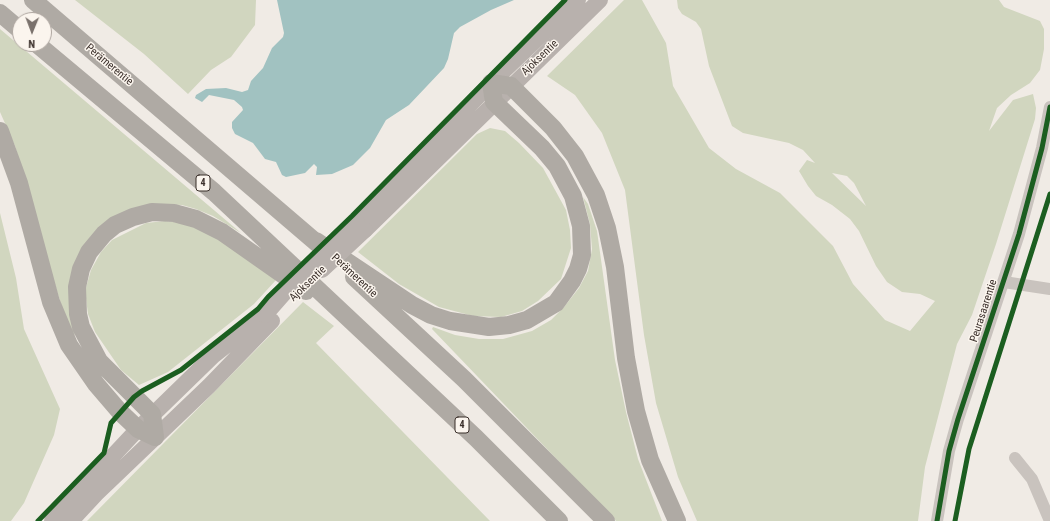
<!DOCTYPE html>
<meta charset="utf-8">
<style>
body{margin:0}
#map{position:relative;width:1050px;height:521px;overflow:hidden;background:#f0ebe5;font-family:"Roboto Condensed",sans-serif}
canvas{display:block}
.north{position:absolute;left:12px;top:12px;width:40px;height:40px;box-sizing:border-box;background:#fbf5ee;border:1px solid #aea6a0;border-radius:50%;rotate:181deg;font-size:11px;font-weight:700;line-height:16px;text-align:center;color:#3b302b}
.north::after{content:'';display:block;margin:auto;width:14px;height:18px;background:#7a716c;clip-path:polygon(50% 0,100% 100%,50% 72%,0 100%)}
</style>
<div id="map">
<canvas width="1050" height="521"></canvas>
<div class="north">N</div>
</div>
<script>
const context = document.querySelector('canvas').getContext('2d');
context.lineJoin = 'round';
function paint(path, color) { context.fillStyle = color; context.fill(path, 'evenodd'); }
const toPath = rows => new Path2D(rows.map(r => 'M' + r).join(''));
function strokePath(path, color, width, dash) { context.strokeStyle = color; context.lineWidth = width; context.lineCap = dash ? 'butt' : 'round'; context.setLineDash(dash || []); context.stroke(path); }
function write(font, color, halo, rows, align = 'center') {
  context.font = font + ' "Roboto Condensed",sans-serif'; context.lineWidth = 3; context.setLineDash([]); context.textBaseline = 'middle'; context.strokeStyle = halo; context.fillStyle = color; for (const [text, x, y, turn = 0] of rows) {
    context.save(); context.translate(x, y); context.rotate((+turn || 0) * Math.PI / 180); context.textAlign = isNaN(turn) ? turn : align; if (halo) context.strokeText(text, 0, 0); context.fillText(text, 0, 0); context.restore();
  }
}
const green = toPath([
 [75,0,256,0,255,25,231,57,211,70,188,94,144,54],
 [624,0,642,0,666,43,673,86,709,148,736,169,780,193,833,246,853,284,885,320,910,331,935,301,920,294,902,292,887,282,876,266,859,231,850,219,832,205,816,196,808,186,799,171,807,160,815,163,803,150,789,143,743,133,732,126,709,66,701,29,696,22,682,14,678,8,677,0,999,0,1004,7,1040,21,1044,29,1044,49,1040,70,1030,83,1011,95,997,108,989,131,1013,100,1033,94,1036,108,1035,119,996,244,972,315,957,344,925,467,918,521,697,521,678,477,656,403,644,335,625,190,602,133,575,95,547,76],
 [832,173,847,176,854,183,866,206],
 [0,29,241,233,213,216,196,209,182,205,162,204,90,237,77,334,72,335,66,321,47,258,15,146,0,112],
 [490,128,505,131,519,143,543,168,566,210,570,230,571,248,561,279,538,301,522,311,501,317,473,316,439,307,399,284,358,252,477,134],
 [583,197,588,204,597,231,615,360,626,412,638,459,662,521,616,521,432,329,433,327,455,335,479,339,503,339,532,331,551,320,564,307,579,288,588,271,592,249,590,224],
 [0,213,16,278,24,329,60,409,54,435,24,503,11,521,0,521],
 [165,221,182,223,201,229,226,243,276,280,254,304,168,372,139,385,121,370,95,332,88,314,85,291,91,270,101,252,112,240,146,223],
 [303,302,334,326,316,343,490,521,87,521]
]);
const water = toPath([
 [277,0,514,0,491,10,460,27,454,33,448,59,444,68,409,105,386,120,370,148,353,165,332,174,316,175,317,167,314,164,305,173,286,177,282,175,276,162,265,159,253,143,235,134,232,128,232,122,243,110,242,107,234,100,209,95,202,102,195,98,196,95,206,89,226,88,242,92,248,90,251,81,263,68,272,48,283,37,284,33]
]);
const minor = toPath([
 [1004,282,1050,289],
 [1015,458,1032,479,1050,521],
 [937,521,949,451,958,419,1019,234,1042,148,1050,107]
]);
const major = toPath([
 [357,222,491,83,578,0],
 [365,230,600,0],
 [52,521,138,429,213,356,265,315],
 [71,521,96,494,209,386,272,321]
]);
const highway = toPath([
 [33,0,325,250],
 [0,13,20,30],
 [37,44,214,192,476,438,559,521],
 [0,131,19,183,51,302,69,345,96,384,120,412,138,429,155,437],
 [316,241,412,305,431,315,450,321,489,327,509,325,527,320,556,303,572,281,578,269,582,255,581,226,573,196,557,166,542,148,494,102,491,83,511,86,553,128,575,156,596,195,607,228,615,267,626,358,636,411,650,460,677,521],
 [354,277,464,379,606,521],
 [155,437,152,414,99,361,81,327,78,314,77,287,81,269,89,252,104,234,115,225,133,217,152,212,174,213,196,219,222,232,306,291]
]);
const majorBridge = toPath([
 [322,270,365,230],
 [265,315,287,290,357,222]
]);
const cycleway = toPath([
 [38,521,104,453,111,423,134,397,142,391,181,370,258,309,268,297,352,216,565,0],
 [937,521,949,451,958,419,1019,234,1042,148,1050,107],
 [955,521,969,449,1050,194]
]);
const shields = [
 [203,183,14],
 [462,425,14]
];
const shieldNames = [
 ["4",203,183],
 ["4",462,425]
];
const streetNames = [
 ["Ajoksentie",540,58,-44],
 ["Perämerentie",109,65,40],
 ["Perämerentie",354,276,43],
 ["Ajoksentie",308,284,-44],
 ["Peurasaarentie",984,311,-72]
];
paint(green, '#d1d6bf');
paint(water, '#a1c2c1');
strokePath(minor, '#c9c3be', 12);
strokePath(major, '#b8b1ad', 16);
strokePath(highway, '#afaaa4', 18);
strokePath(majorBridge, '#b8b1ad', 16);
strokePath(cycleway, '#1b5e20', 5);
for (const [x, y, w] of shields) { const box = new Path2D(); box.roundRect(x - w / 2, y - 8, w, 16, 3); context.fillStyle = '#fbf5ee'; context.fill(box); strokePath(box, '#3b302b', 1); }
write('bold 10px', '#3b302b', null, shieldNames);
write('11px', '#3b302b', '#fbf5ee', streetNames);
</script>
